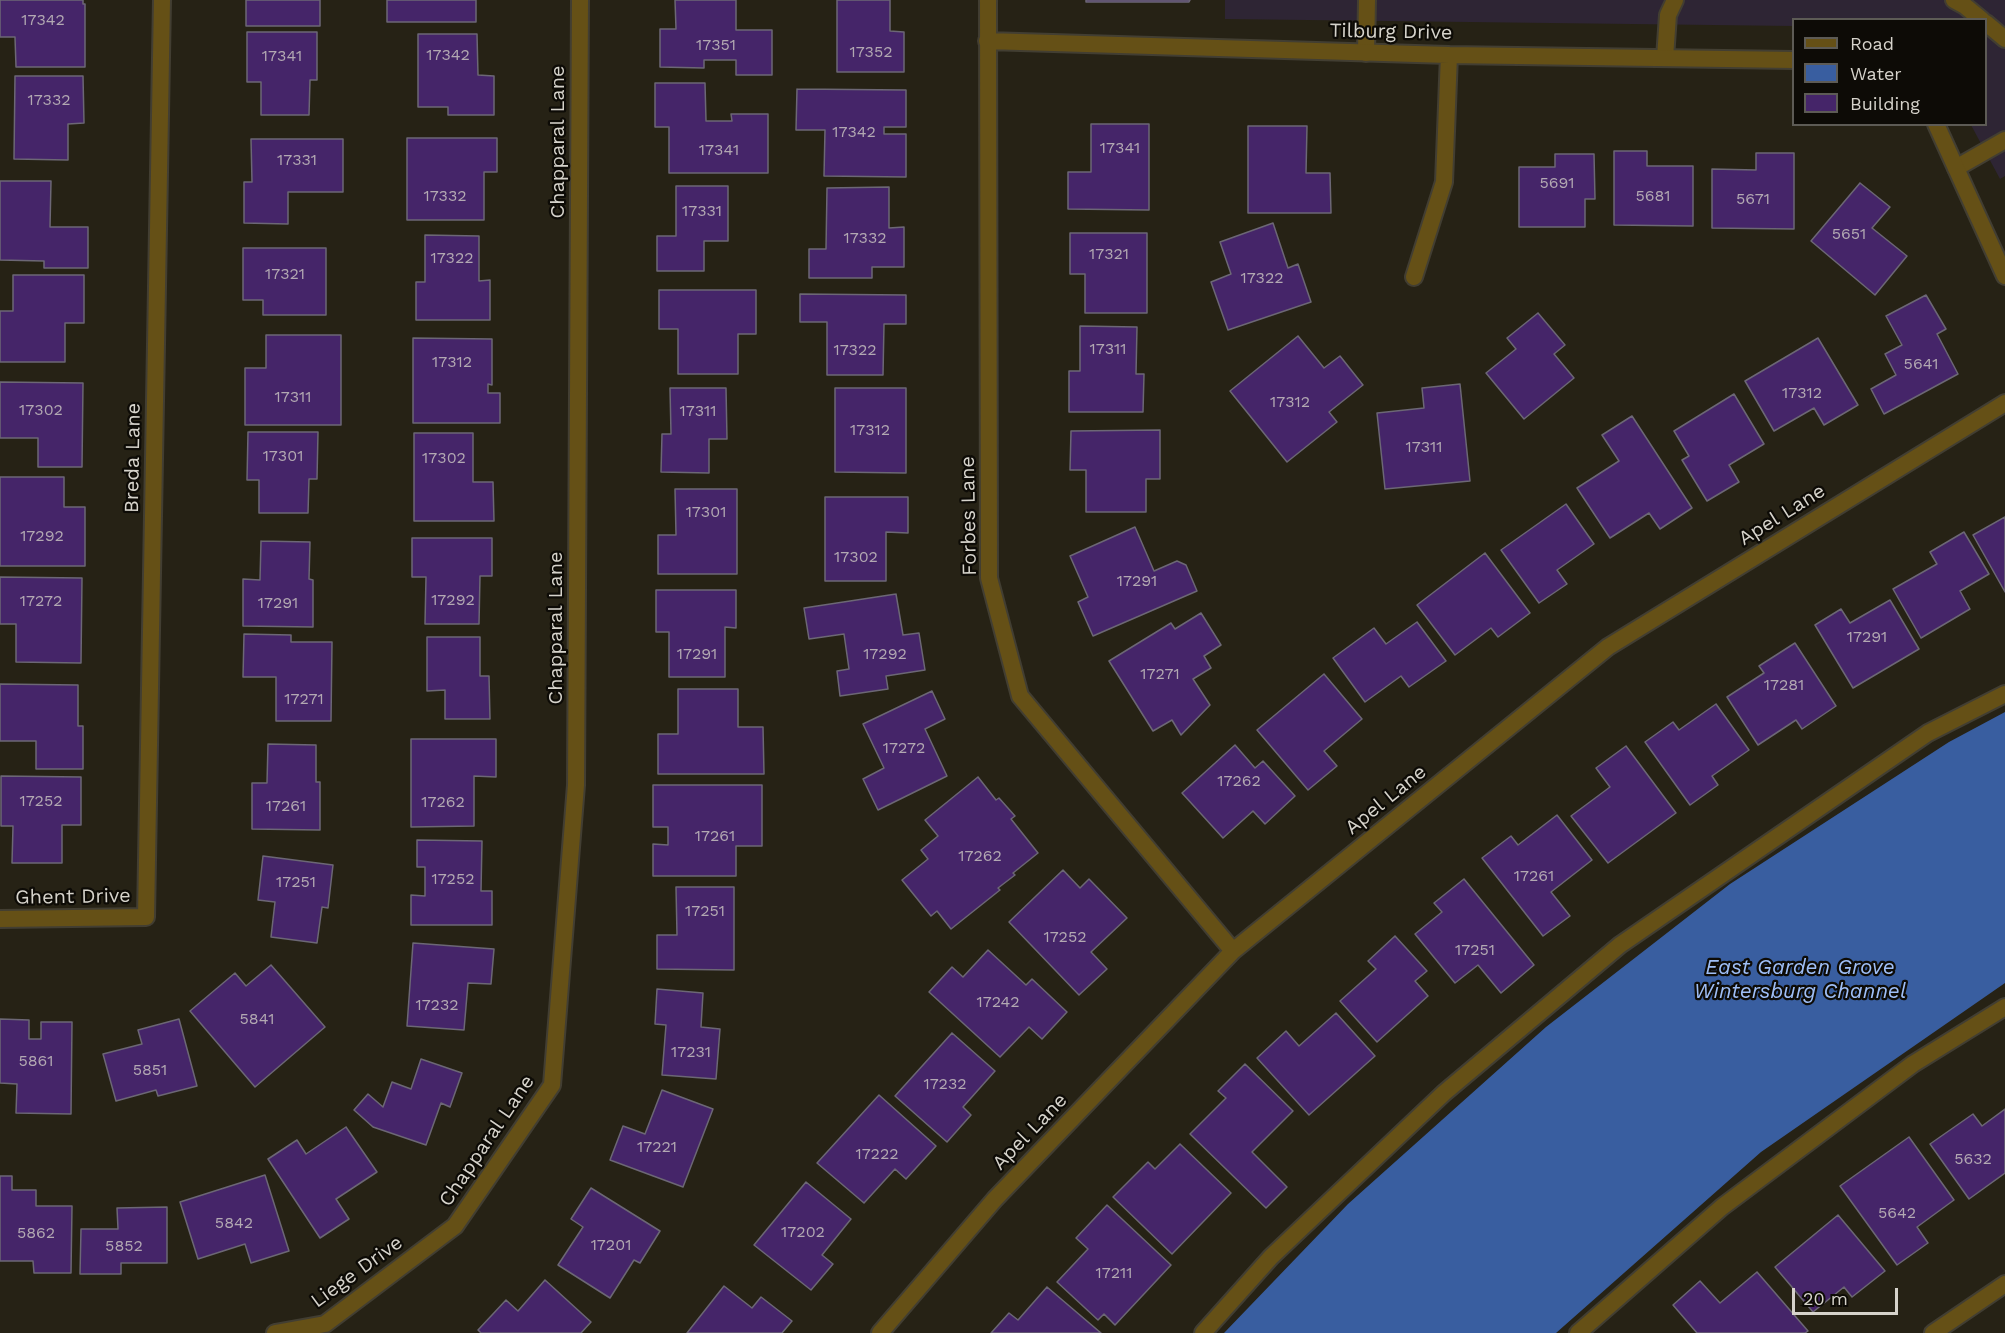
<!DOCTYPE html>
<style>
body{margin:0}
#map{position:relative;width:2005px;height:1333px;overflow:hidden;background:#262215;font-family:"Work Sans",sans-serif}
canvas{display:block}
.legend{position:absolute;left:1792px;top:18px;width:195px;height:108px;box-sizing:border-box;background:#0d0b06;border:2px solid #5d5b55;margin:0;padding:8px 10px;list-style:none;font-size:18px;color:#d6d3cb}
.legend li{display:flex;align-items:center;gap:12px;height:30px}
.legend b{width:30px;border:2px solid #5d5b55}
.scale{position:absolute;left:1792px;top:1288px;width:106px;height:27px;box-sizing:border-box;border:3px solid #d6d3cb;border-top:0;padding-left:8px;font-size:18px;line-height:21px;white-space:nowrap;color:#d6d3cb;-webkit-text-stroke:4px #0d0b06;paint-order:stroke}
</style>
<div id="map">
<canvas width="2005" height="1333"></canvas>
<ul class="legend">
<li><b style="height:8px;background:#655016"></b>Road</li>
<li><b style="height:16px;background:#395ea0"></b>Water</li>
<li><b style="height:16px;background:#452569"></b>Building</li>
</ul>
<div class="scale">20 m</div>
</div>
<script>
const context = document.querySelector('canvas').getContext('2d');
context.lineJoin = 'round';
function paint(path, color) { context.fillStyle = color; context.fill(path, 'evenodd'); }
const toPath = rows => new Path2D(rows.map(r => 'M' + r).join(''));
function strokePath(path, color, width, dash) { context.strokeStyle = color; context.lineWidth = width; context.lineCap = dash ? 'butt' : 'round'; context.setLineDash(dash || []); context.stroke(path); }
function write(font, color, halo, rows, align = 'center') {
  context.font = font + ' "Work Sans",sans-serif'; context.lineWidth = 4.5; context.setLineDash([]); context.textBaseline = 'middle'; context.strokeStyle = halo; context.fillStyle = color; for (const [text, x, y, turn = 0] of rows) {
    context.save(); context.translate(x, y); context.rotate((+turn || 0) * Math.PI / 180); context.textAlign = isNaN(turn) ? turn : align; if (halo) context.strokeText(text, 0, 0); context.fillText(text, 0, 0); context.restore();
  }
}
const education = toPath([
 [1225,0,2005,0,2005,176,2000,179,1971,125,1986,124,1986,20,1794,20,1793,26,1225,19]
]);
const water = toPath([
 [2005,712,2005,983,1761,1152,1556,1333,1224,1333,1348,1204,1546,1027,1730,884,1949,742]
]);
const building = toPath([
 [0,0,83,0,83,4,85,4,85,67,16,67,15,37,0,37,0,0],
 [246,0,320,0,320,26,246,26,246,0],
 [387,0,476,0,476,22,387,22,387,0],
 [675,0,736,0,736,30,772,30,772,75,736,75,736,60,704,60,704,68,660,67,660,29,676,29,675,0],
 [837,0,890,0,890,31,904,32,904,72,837,72,837,0],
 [1086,0,1190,0,1189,2,1086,2,1086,0],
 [247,32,317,32,317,80,310,80,309,115,261,115,261,82,247,82,247,32],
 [418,34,477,34,478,75,494,76,494,115,448,115,448,107,418,107,418,34],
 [15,76,83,76,84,123,68,124,68,160,14,159,15,76],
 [655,83,705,83,706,121,732,121,731,114,768,114,768,173,669,173,669,127,655,127,655,83],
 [797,89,906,90,906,127,884,127,884,134,906,134,906,177,824,176,825,130,796,130,797,89],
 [1091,124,1149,124,1149,210,1068,209,1068,172,1091,172,1091,124],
 [1248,126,1307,126,1306,173,1330,173,1331,213,1248,213,1248,126],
 [407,138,497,138,497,172,484,172,484,220,407,220,407,138],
 [251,139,343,139,343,192,288,192,288,224,244,223,244,182,252,182,251,139],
 [1614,151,1647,151,1647,166,1693,166,1693,226,1614,225,1614,151],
 [1756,153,1794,153,1794,229,1712,228,1712,169,1756,170,1756,153],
 [1555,154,1594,154,1595,199,1585,199,1585,227,1519,227,1519,167,1555,167,1555,154],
 [0,181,51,181,50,227,88,227,88,268,44,268,44,261,0,260,0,181],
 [1860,183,1890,207,1872,228,1907,256,1875,295,1811,241,1860,183],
 [676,186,728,186,728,241,704,241,704,271,657,271,657,236,676,236,676,186],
 [889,187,889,228,904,227,904,267,872,267,872,278,809,278,809,249,826,249,827,188,889,187],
 [1273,223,1288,268,1298,264,1311,302,1228,330,1211,282,1231,274,1220,242,1273,223],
 [1070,233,1147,233,1147,313,1085,313,1085,274,1070,274,1070,233],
 [425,235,479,236,479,281,490,280,490,320,416,320,416,282,425,282,425,235],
 [243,248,326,248,326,315,263,315,263,300,243,300,243,248],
 [13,275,84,275,84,323,65,323,65,362,0,362,0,311,13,311,13,275],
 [659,290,756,290,756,334,738,334,738,374,678,374,678,329,659,329,659,290],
 [800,294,906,295,906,324,884,324,883,375,827,375,827,322,800,322,800,294],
 [1926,295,1946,329,1937,334,1958,374,1884,414,1871,389,1896,375,1885,354,1902,345,1886,316,1926,295],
 [1538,313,1565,345,1554,354,1574,378,1524,419,1486,373,1516,349,1507,338,1538,313],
 [1080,326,1137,327,1136,374,1144,374,1143,412,1069,412,1069,371,1080,371,1080,326],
 [266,335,341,335,341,425,245,425,245,368,266,368,266,335],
 [1298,336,1324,368,1340,356,1363,385,1329,412,1337,422,1287,462,1230,391,1298,336],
 [413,338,492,339,492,385,488,384,488,393,500,393,500,423,413,423,413,338],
 [1818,338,1858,405,1824,425,1814,408,1774,431,1745,381,1818,338],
 [0,382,83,383,82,467,38,467,38,438,0,438,0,382],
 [1460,384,1470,481,1385,489,1377,413,1424,408,1422,388,1460,384],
 [670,388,726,388,727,439,709,439,709,473,661,472,662,434,671,434,670,388],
 [835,388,906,388,906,473,835,472,835,388],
 [1734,394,1764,444,1729,465,1739,482,1707,501,1682,460,1689,456,1674,431,1734,394],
 [1632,416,1692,508,1660,529,1649,513,1610,538,1577,488,1619,461,1602,435,1632,416],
 [1160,430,1160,479,1146,479,1146,512,1086,512,1086,470,1070,470,1071,431,1160,430],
 [248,432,318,432,317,479,309,479,308,513,259,513,259,480,247,480,248,432],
 [414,433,473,433,473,482,493,482,494,521,414,521,414,433],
 [0,477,64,477,64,507,85,507,85,566,0,566,0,477],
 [675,489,737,489,737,574,658,574,658,535,676,535,675,489],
 [825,497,908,497,908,533,886,532,886,581,825,581,825,497],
 [1566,504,1594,544,1557,570,1567,584,1539,603,1501,550,1566,504],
 [2005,517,2005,592,1973,535,2005,517],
 [1135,527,1154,571,1177,561,1186,565,1197,591,1093,636,1078,602,1088,597,1070,556,1135,527],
 [1964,532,1989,574,1960,591,1970,609,1921,638,1893,589,1937,564,1930,552,1964,532],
 [412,538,492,538,492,576,480,576,479,624,425,624,426,577,412,577,412,538],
 [261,541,310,542,309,579,313,580,313,627,243,626,243,579,260,580,261,541],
 [1485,553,1530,613,1498,637,1491,628,1455,655,1417,605,1485,553],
 [0,577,82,578,81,663,16,662,16,624,0,624,0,577],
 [656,590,736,590,736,628,725,627,725,677,669,677,669,632,656,632,656,590],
 [896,594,903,635,919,633,925,670,886,676,888,689,840,696,837,671,849,669,844,634,809,639,804,608,896,594],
 [1890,600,1919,649,1853,688,1815,625,1841,609,1850,623,1890,600],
 [1201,613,1221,645,1204,656,1211,668,1193,679,1210,705,1181,735,1172,720,1153,731,1109,661,1171,623,1175,629,1201,613],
 [1417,622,1446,661,1409,687,1401,676,1365,702,1333,658,1374,628,1386,644,1417,622],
 [244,634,291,635,291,642,332,642,331,721,276,721,276,677,243,677,244,634],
 [427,637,480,637,480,676,489,676,490,719,445,719,445,690,427,691,427,637],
 [1795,643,1836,706,1802,729,1796,720,1758,745,1727,697,1764,673,1759,666,1795,643],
 [1324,674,1362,719,1324,751,1337,766,1308,790,1257,730,1324,674],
 [0,684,78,685,78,726,83,726,83,769,36,769,36,741,0,741,0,684],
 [678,689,738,689,738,727,763,727,764,774,658,774,658,734,678,734,678,689],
 [932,691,945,719,925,729,947,776,878,810,863,779,884,768,863,724,932,691],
 [1716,704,1749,750,1712,776,1718,785,1690,805,1645,742,1673,722,1679,730,1716,704],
 [411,739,496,739,496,777,474,776,474,826,411,827,411,739],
 [268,744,316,745,316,782,320,782,320,830,252,829,252,783,267,783,268,744],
 [1235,745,1255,768,1263,761,1295,796,1265,824,1253,811,1223,838,1182,793,1235,745],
 [1626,746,1676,813,1608,863,1571,816,1610,787,1596,768,1626,746],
 [1,776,81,777,81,825,62,825,62,863,12,863,13,826,1,826,1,776],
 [978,777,996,800,999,798,1015,816,1011,819,1038,853,1013,873,1015,875,998,888,1000,890,951,929,937,911,931,916,902,880,928,859,921,850,938,836,925,820,978,777],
 [653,785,762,785,762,846,736,846,736,876,653,876,653,844,668,845,668,827,653,827,653,785],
 [1557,815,1592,860,1551,892,1570,916,1543,936,1482,858,1511,836,1518,845,1557,815],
 [417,840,482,841,481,891,492,891,492,925,411,925,411,895,425,896,425,867,417,867,417,840],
 [263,856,333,865,328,908,322,907,317,943,271,937,275,902,258,900,263,856],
 [1063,870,1080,888,1089,879,1127,918,1091,952,1107,969,1079,995,1009,922,1063,870],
 [1464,879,1534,965,1501,993,1478,965,1455,983,1415,934,1442,912,1434,903,1464,879],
 [676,887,734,887,734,970,657,969,657,935,677,935,676,887],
 [1395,936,1427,971,1415,981,1428,996,1377,1042,1340,1001,1376,969,1368,961,1395,936],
 [413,943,494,949,491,984,468,983,464,1030,407,1026,413,943],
 [988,950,1026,985,1032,979,1067,1012,1042,1039,1029,1027,1000,1057,929,992,952,967,963,977,988,950],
 [271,965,325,1027,255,1087,190,1011,235,973,246,986,271,965],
 [657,989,703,993,701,1027,720,1029,716,1079,662,1075,666,1025,655,1024,657,989],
 [1336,1013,1375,1056,1309,1115,1257,1058,1286,1031,1299,1046,1336,1013],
 [0,1019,29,1020,29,1039,41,1039,41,1022,72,1022,71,1114,16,1113,17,1084,0,1083,0,1019],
 [179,1019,197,1086,158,1096,156,1090,116,1101,103,1054,142,1044,138,1030,179,1019],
 [952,1033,995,1071,963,1107,971,1115,947,1142,895,1096,952,1033],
 [421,1059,462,1073,450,1107,441,1103,426,1145,373,1127,354,1110,368,1094,383,1107,392,1082,411,1089,421,1059],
 [1245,1064,1293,1111,1252,1152,1287,1187,1266,1208,1190,1134,1226,1098,1218,1091,1245,1064],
 [662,1090,713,1109,683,1187,610,1160,623,1126,645,1134,662,1090],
 [879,1095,936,1146,906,1179,895,1169,864,1203,817,1163,879,1095],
 [2005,1109,2005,1173,1969,1199,1930,1144,1973,1114,1982,1126,2005,1109],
 [346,1127,377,1172,336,1199,349,1219,320,1238,268,1159,297,1140,306,1154,346,1127],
 [1909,1137,1954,1200,1917,1227,1928,1243,1897,1265,1840,1186,1909,1137],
 [1180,1144,1231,1193,1172,1254,1113,1197,1148,1162,1155,1169,1180,1144],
 [265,1175,289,1251,251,1263,245,1244,198,1259,180,1202,265,1175],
 [0,1176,12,1176,12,1190,36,1190,36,1206,72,1206,71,1273,34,1273,33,1261,0,1261,0,1176],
 [806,1182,851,1219,822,1255,833,1264,811,1290,754,1245,806,1182],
 [591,1188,660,1231,640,1263,634,1260,610,1298,558,1265,583,1227,571,1219,591,1188],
 [1107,1205,1171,1265,1115,1325,1104,1314,1098,1320,1057,1282,1088,1249,1076,1238,1107,1205],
 [167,1207,167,1263,121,1263,121,1274,80,1274,81,1229,118,1229,117,1208,167,1207],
 [1838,1215,1885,1271,1852,1297,1844,1287,1813,1312,1775,1267,1838,1215],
 [1757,1272,1808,1331,1805,1333,1697,1333,1673,1305,1700,1281,1720,1303,1757,1272],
 [545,1280,591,1322,581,1333,481,1333,478,1330,506,1300,518,1311,545,1280],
 [724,1286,752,1308,761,1297,792,1321,782,1333,687,1333,724,1286],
 [1047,1287,1101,1333,991,1333,1009,1313,1018,1320,1047,1287]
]);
const service = toPath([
 [1954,0,1965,6,1982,20],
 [1986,23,2005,39],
 [1366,53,1367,0],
 [1665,58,1668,15,1675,0],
 [1956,168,2005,140],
 [1203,1333,1271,1257,1444,1093,1620,945,1928,733,2005,694],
 [1578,1333,1722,1207,1913,1064,2005,1007]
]);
const minor = toPath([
 [988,0,989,578,1020,696,1233,951],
 [987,41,1449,55,1794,60],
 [1936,124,2005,276],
 [1414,277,1444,182,1449,55],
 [0,919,146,917,162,0],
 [275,1333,325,1324,455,1226,552,1085,576,785,580,0],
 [880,1333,995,1199,1233,951,1608,647,2005,403],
 [1933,1333,2005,1284]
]);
const numberNames = [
 ["17342",43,20],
 ["17351",716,45],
 ["17352",871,52],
 ["17342",448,55],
 ["17341",282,56],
 ["17332",49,100],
 ["17342",854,132],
 ["17341",1120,148],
 ["17341",719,150],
 ["17331",297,160],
 ["5691",1557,183],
 ["17332",445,196],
 ["5681",1653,196],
 ["5671",1753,199],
 ["17331",702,211],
 ["5651",1849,234],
 ["17332",865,238],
 ["17321",1109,254],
 ["17322",452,258],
 ["17321",285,274],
 ["17322",1262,278],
 ["17311",1108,349],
 ["17322",855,350],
 ["17312",452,362],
 ["5641",1921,364],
 ["17312",1802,393],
 ["17311",293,397],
 ["17312",1290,402],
 ["17302",41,410],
 ["17311",698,411],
 ["17312",870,430],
 ["17311",1424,447],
 ["17301",283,456],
 ["17302",444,458],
 ["17301",706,512],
 ["17292",42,536],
 ["17302",856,557],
 ["17291",1137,581],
 ["17292",453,600],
 ["17272",41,601],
 ["17291",278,603],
 ["17291",1867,637],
 ["17291",697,654],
 ["17292",885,654],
 ["17271",1160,674],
 ["17281",1784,685],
 ["17271",304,699],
 ["17272",904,748],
 ["17262",1239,781],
 ["17252",41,801],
 ["17262",443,802],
 ["17261",286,806],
 ["17261",715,836],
 ["17262",980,856],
 ["17261",1534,876],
 ["17252",453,879],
 ["17251",296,882],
 ["17251",705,911],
 ["17252",1065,937],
 ["17251",1475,950],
 ["17242",998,1002],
 ["17232",437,1005],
 ["5841",257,1019],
 ["17231",691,1052],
 ["5861",36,1061],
 ["5851",150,1070],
 ["17232",945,1084],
 ["17221",657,1147],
 ["17222",877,1154],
 ["5632",1973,1159],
 ["5642",1897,1213],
 ["5842",234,1223],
 ["17202",803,1232],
 ["5862",36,1233],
 ["17201",611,1245],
 ["5852",124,1246],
 ["17211",1114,1273]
];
const streetNames = [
 ["Tilburg Drive",1391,32,1],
 ["Chapparal Lane",558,142,-90],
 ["Breda Lane",133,458,-89],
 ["Apel Lane",1782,515,-32],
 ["Forbes Lane",969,516,-91],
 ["Chapparal Lane",556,628,-90],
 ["Apel Lane",1386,800,-39],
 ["Ghent Drive",73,897,-1],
 ["Apel Lane",1030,1132,-46],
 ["Chapparal Lane",487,1141,-56],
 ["Liege Drive",357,1272,-36]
];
const waterNames = [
 ["East Garden Grove",1800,968],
 ["Wintersburg Channel",1800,992]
];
paint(education, '#2e2534');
paint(water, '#395ea0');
paint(building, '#452569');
strokePath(building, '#6c6775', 1.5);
strokePath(service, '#423e32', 20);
strokePath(minor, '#423e32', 20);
strokePath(service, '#655016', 16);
strokePath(minor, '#655016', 16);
write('16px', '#b2a8b2', null, numberNames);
write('20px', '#d6d3cb', '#0d0b06', streetNames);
write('italic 21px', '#9fbff7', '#0d0b06', waterNames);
</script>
